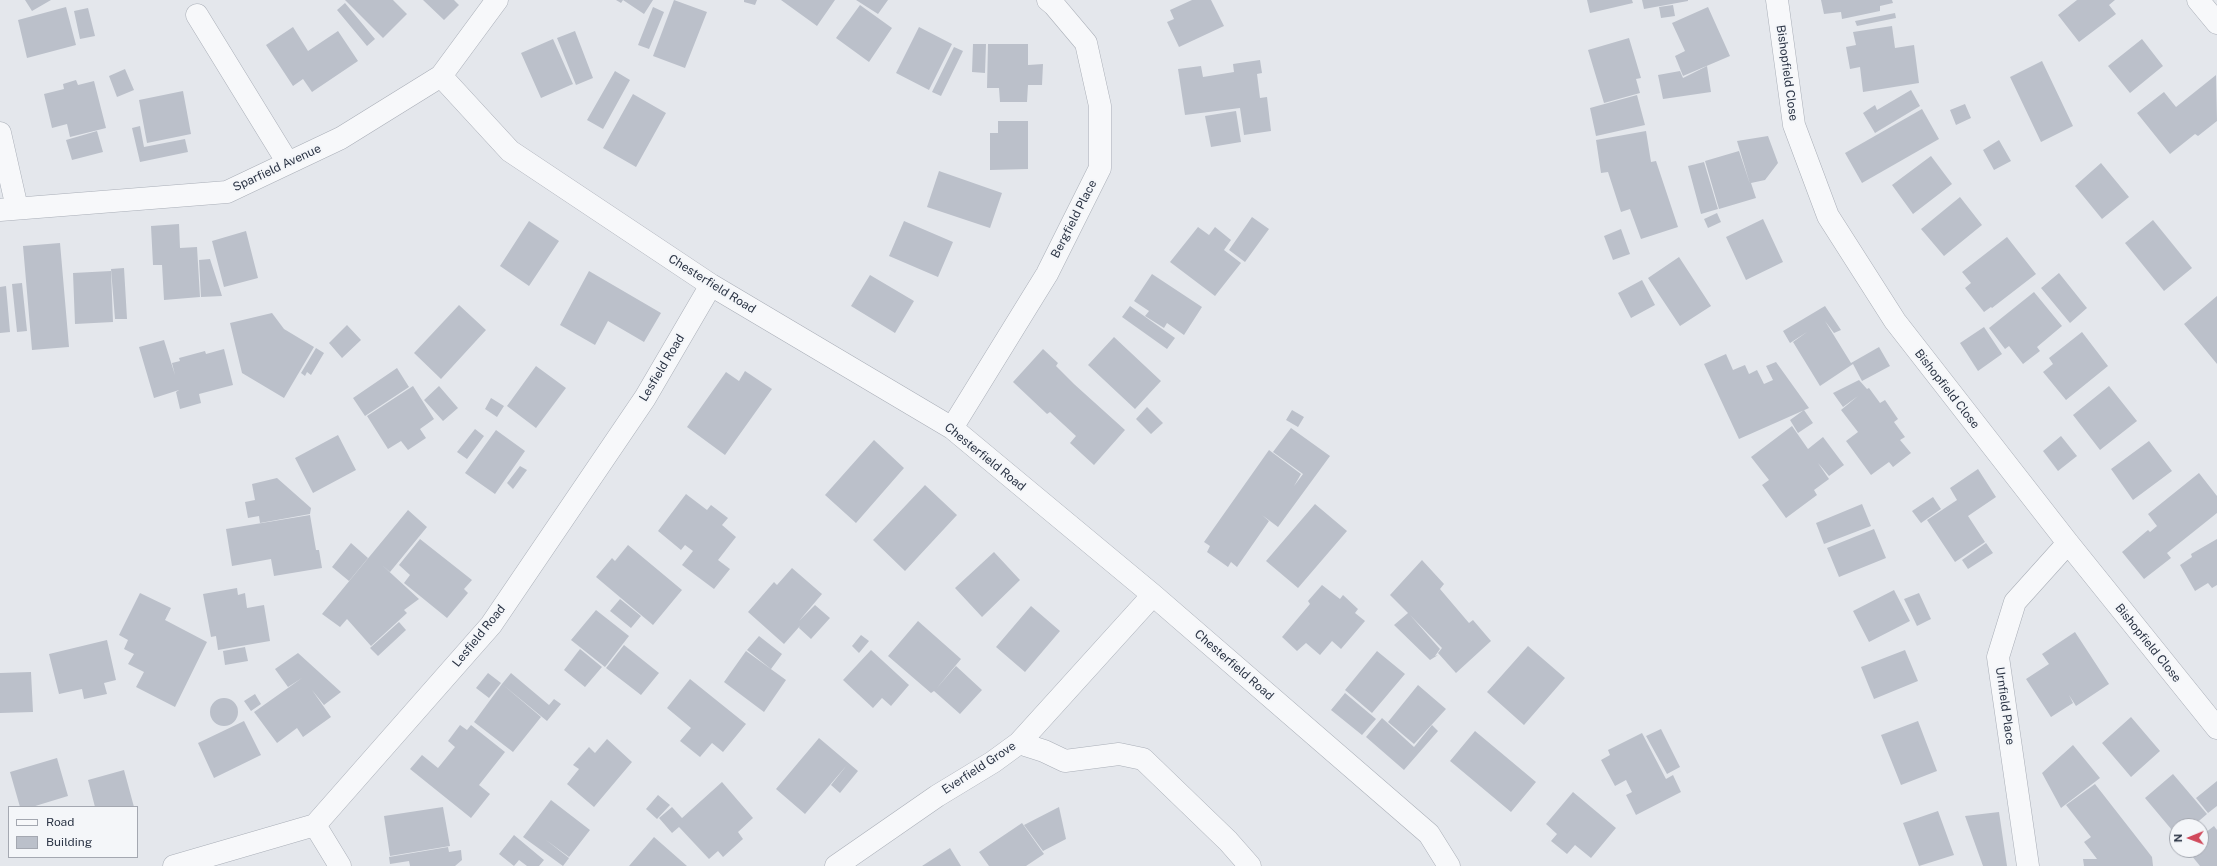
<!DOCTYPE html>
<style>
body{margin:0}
#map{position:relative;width:2217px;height:866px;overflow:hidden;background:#e4e7ec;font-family:"Public Sans",sans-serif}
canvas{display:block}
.legend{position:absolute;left:8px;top:806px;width:130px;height:52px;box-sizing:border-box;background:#f4f6f9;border:1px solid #a4a8b1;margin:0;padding:5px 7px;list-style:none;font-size:12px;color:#2b3445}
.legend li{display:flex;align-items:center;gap:8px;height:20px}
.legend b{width:20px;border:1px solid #a4a8b1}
.north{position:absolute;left:2169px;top:818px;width:40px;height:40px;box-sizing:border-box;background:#f4f6f9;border:1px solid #a4a8b1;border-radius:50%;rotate:269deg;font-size:11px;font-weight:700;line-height:16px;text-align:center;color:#2b3445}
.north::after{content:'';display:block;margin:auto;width:14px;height:18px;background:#d1495b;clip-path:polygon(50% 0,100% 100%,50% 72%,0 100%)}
</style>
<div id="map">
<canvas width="2217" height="866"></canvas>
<ul class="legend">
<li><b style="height:5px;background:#f7f8fa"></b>Road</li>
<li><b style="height:11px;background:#bbc0ca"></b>Building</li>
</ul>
<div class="north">N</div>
</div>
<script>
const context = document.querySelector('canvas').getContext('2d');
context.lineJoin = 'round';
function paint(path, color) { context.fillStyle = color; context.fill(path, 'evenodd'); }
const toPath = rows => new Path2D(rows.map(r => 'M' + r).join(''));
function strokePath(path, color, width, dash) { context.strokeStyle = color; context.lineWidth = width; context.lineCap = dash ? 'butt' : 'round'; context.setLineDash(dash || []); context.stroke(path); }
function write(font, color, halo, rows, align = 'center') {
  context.font = font + ' "Public Sans",sans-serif'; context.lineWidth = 4; context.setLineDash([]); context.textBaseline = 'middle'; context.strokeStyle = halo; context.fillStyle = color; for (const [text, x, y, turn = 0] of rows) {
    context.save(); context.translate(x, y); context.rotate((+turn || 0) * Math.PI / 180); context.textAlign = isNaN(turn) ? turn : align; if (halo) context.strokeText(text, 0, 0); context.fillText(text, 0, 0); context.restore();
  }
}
const building = toPath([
 [25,0,51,0,32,11],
 [345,0,393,0,407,14,383,38],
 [423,0,454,0,459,5,444,20],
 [616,0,653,0,644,14,623,0,621,3],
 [674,0,707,12,685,68,653,56],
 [744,0,757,0,755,5,744,2],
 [781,0,835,0,817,26],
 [856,0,888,0,878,14],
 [1192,0,1211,0,1224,26,1179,47,1167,22,1174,19,1170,10],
 [1587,0,1632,0,1633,3,1590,13],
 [1642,0,1688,0,1688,1,1644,9],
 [1821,0,1892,0,1893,3,1880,6,1880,11,1842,19,1841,12,1824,14],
 [2077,0,2115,0,2109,5,2116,14,2079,42,2058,15],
 [345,3,375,39,367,46,337,10],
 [860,5,892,28,869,62,836,38],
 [1673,5,1675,16,1661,18,1659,7],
 [66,7,76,45,27,58,18,20],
 [653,7,664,12,649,49,638,45],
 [1708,7,1730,56,1683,76,1675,56,1685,51,1672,23],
 [88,8,95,36,80,39,74,11],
 [1895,13,1896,18,1857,26,1855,21],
 [1892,26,1895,48,1914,45,1919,83,1863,92,1860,67,1850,69,1846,47,1856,45,1853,32],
 [293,27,308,51,338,31,358,61,312,92,303,79,293,86,266,45],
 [919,27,952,44,929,90,896,73],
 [575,31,593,78,576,85,557,38],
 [1629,38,1641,78,1636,79,1640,93,1604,103,1588,50],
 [553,39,573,84,541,98,521,53],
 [2142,39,2163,66,2130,93,2108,66],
 [973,44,986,44,985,73,972,72],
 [988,44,1028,44,1028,65,1043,64,1042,85,1028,85,1027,102,1000,102,999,88,987,88],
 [954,47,963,51,941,96,932,92],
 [1260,60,1262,73,1257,74,1260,98,1267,97,1271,131,1244,135,1240,108,1185,115,1178,69,1201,66,1203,77,1234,72,1233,64],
 [2042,61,2073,126,2041,142,2010,77],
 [1707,66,1711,92,1663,99,1658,75,1680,71,1683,78],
 [125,69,134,90,117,97,109,76],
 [615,71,630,80,603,129,587,120],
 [2216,75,2217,121,2198,136,2195,134,2170,154,2137,113,2164,92,2176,107],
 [76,80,78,85,94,81,106,128,70,137,67,124,52,128,44,94,64,89,63,84],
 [1911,90,1920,106,1875,133,1863,113,1875,105,1877,110],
 [183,91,191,134,147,143,139,100],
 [633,94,666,113,636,167,603,148],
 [1637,95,1645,125,1596,136,1590,108],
 [1965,104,1971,118,1956,125,1950,110],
 [1922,109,1939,139,1862,183,1845,153],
 [1236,111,1241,142,1211,147,1205,116],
 [998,121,1028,121,1028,169,990,170,990,133,998,133],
 [140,126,144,147,185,139,188,152,140,162,132,128],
 [97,131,103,152,72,160,66,140],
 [1646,131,1651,162,1656,161,1678,227,1641,239,1630,209,1621,212,1608,172,1601,173,1596,140],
 [1768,136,1778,163,1765,180,1751,183,1756,198,1719,209,1705,161,1739,151,1750,184,1737,141],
 [1999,140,2011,161,1994,170,1983,150],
 [1931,156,1952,184,1913,214,1892,185],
 [1704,162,1718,209,1701,214,1688,166],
 [2101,163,2129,197,2102,219,2075,186],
 [939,171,1002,193,990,228,927,207],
 [1960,197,1982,225,1944,256,1921,229],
 [1717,213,1721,222,1708,228,1704,219],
 [1252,217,1269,229,1245,262,1229,250],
 [1763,219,1783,262,1746,280,1726,237],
 [2153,220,2192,268,2164,291,2125,243],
 [529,221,559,241,529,286,500,266],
 [904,221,953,242,938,277,889,256],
 [179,224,180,248,197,247,200,297,164,300,162,265,153,265,151,226],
 [1198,227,1209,235,1215,227,1231,240,1224,250,1241,263,1215,296,1170,262],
 [1621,229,1630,254,1613,260,1604,236],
 [246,231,258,278,224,287,212,241],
 [2007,237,2036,274,1992,308,1991,307,1984,312,1965,288,1971,283,1962,272],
 [60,243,69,347,32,350,23,246],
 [1679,257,1711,306,1680,326,1648,278],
 [210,259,222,296,201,297,199,260],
 [124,268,127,319,115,319,111,269],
 [111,271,113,322,75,324,73,273],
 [589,271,661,313,644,342,608,321,595,345,560,325],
 [2059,273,2087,308,2070,323,2041,288],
 [1152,274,1202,307,1184,335,1167,323,1164,328,1145,316,1149,311,1134,301],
 [870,275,914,301,895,333,851,306],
 [1642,280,1655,305,1631,318,1618,293],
 [22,283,27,331,17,332,12,284],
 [6,286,10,332,0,333,0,287],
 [2034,292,2062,326,2037,347,2040,351,2023,364,2009,346,2005,349,1989,328],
 [2217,296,2217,364,2184,324],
 [459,305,486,330,441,379,414,353],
 [1130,306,1175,338,1167,349,1122,317],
 [1825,306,1841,330,1834,333,1825,321,1851,363,1879,347,1890,366,1862,381,1853,364,1820,386,1793,342,1807,332,1790,343,1783,331],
 [272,313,284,329,314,347,284,398,242,373,230,323],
 [347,325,361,340,342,358,329,343],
 [1984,327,2002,354,1978,371,1960,343],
 [2082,332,2108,366,2066,400,2043,372,2053,364,2049,358],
 [1114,337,1161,381,1135,409,1088,365],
 [164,340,175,375,172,363,180,361,179,358,205,351,206,354,224,349,233,385,199,394,201,403,180,409,176,392,179,390,154,398,139,347],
 [316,348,324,353,311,375,307,372,305,376,301,373],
 [1043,349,1058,363,1056,366,1074,384,1125,430,1094,465,1070,443,1076,436,1050,412,1047,414,1013,382],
 [1726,354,1733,370,1745,365,1749,374,1757,370,1764,384,1773,380,1766,366,1776,362,1809,408,1739,439,1704,364],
 [536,366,566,388,536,428,507,406],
 [397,368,409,387,365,416,353,398],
 [745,371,772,389,725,455,687,427,726,372,739,381],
 [1859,380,1867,389,1869,388,1880,403,1885,400,1898,419,1894,422,1905,437,1900,440,1911,453,1893,467,1889,462,1871,475,1846,441,1858,432,1841,410,1858,396,1843,407,1833,393],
 [413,386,434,419,420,429,426,438,408,450,401,441,388,449,367,416],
 [439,386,458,408,443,421,424,400],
 [2109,386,2137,421,2100,450,2073,415],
 [491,398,504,406,497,417,485,409],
 [1147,407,1163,423,1151,434,1136,419],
 [1292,410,1304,417,1298,427,1286,420],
 [1804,410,1813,423,1798,433,1790,420],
 [1792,426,1808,449,1823,437,1844,465,1829,476,1818,463,1829,479,1814,490,1817,495,1786,518,1762,485,1769,480,1751,457],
 [1291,428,1330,456,1278,527,1262,515,1269,521,1237,567,1231,562,1228,567,1207,552,1210,546,1204,542,1269,450,1301,474,1294,486,1303,474,1273,452],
 [475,429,484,436,467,459,457,452],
 [496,430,525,451,495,494,465,473],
 [338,435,356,470,313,493,295,458],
 [2061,436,2077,456,2058,471,2043,451],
 [874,440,904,468,856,523,825,495],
 [2149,441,2172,471,2133,500,2111,469],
 [520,466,527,470,513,489,507,483],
 [1978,469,1996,497,1968,516,1985,542,1955,562,1927,520,1957,500,1950,488],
 [2199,473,2217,496,2217,513,2167,553,2171,558,2144,579,2122,552,2148,530,2150,532,2157,526,2148,514],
 [277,478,311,508,310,514,260,523,259,516,248,518,245,502,255,500,252,484],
 [925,485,957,515,905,571,873,540],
 [686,494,707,510,711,505,728,518,722,525,736,537,718,560,730,569,714,589,682,565,693,551,685,545,681,550,658,531],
 [1933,497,1941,509,1921,523,1912,511],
 [1315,504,1347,531,1298,588,1266,561],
 [1862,504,1871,526,1824,544,1816,523],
 [408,510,427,527,390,572,382,565,419,599,404,610,407,613,371,646,347,619,340,627,322,614],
 [310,515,316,550,319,550,322,568,274,576,271,559,232,566,226,529],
 [1874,529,1886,558,1839,577,1827,548],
 [420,539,472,580,464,589,468,593,447,618,404,583,410,575,399,565],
 [2217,539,2217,585,2212,588,2208,583,2195,591,2180,565,2192,557,2191,554],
 [351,543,368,558,349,581,332,567],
 [1986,543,1993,553,1968,569,1962,560],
 [628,545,682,590,653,625,596,577,612,558,615,561],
 [994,552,1020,580,982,617,955,588],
 [1422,560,1444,584,1440,589,1469,623,1473,620,1491,641,1456,673,1438,653,1442,648,1410,615,1440,649,1435,656,1438,655,1430,660,1394,625,1408,613,1390,595],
 [792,568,822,594,799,621,815,605,830,618,811,639,799,628,800,626,784,644,748,612,774,582,777,585],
 [1322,585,1340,599,1343,595,1358,609,1355,613,1365,621,1341,649,1332,641,1320,655,1306,643,1297,651,1282,637,1310,604,1308,601],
 [237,588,238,595,245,593,247,608,264,605,270,641,218,650,216,636,211,637,203,594],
 [1894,590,1910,621,1869,642,1853,611],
 [140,593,171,608,165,620,207,642,175,707,136,687,144,672,128,664,134,654,124,649,128,640,119,635],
 [1919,593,1931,619,1917,626,1904,599],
 [620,599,641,616,631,628,610,611],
 [1031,606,1060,631,1025,672,996,647],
 [596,610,629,636,605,667,571,640],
 [918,621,961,659,936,689,956,666,982,690,960,714,934,691,931,693,888,656],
 [399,622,406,630,378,656,370,648],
 [2075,632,2109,684,2076,706,2069,695,2073,703,2051,717,2026,679,2049,664,2042,654],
 [861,635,869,641,859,653,852,646],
 [759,636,782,654,771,669,747,650],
 [107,640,116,680,104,683,107,694,84,699,82,689,59,694,49,654],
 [624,645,659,673,641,695,606,668],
 [1528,646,1565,678,1524,725,1487,692],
 [245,647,248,661,225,665,223,651],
 [580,649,602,667,585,687,564,670],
 [871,650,909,685,891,706,882,698,873,708,843,680],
 [1905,650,1918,681,1874,699,1861,667],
 [746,651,786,680,764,712,724,682],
 [1377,651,1405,674,1372,713,1345,690],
 [298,653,341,692,324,705,312,690,331,717,303,737,297,728,277,743,254,712,302,678,288,687,275,669],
 [31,672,33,712,0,713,0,673],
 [488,673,501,683,489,698,476,688],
 [511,673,549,705,554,699,561,704,547,721,502,684],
 [690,679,746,724,723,752,712,743,700,757,680,741,691,728,667,708],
 [502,684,541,717,513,752,474,722],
 [1418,685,1446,709,1414,744,1388,722],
 [1345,693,1376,719,1362,735,1331,710],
 [255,694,261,704,251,711,244,701],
 '210 712a14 14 0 1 1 28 0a14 14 0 1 1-28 0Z',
 [2131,717,2160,751,2131,777,2102,743],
 [1382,718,1414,747,1432,725,1438,731,1404,770,1366,737],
 [244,721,261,755,214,778,198,743],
 [1918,721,1937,771,1901,785,1881,735],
 [460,725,467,730,471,725,505,752,479,785,490,794,471,818,410,769,422,755,438,768,455,747,448,741],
 [1661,729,1680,767,1667,774,1646,736],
 [1475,731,1536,782,1511,812,1450,761],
 [1642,733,1666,779,1673,775,1681,792,1636,815,1626,795,1632,792,1626,780,1615,786,1601,760,1610,755,1608,750],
 [819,738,858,771,840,793,831,785,847,765,805,814,776,789],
 [607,739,632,762,594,807,567,784,579,769,573,765,589,747,595,753],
 [2073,745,2100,778,2061,808,2042,773],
 [57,758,68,796,32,807,20,807,10,772],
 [124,770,134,807,95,807,88,780],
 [2173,774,2207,814,2193,826,2177,826,2177,836,2145,798],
 [2217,781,2217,806,2208,813,2196,798],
 [722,782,753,818,738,832,743,839,723,857,718,851,709,859,679,827,672,833,659,818,672,807,682,818],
 [2095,784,2152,857,2153,866,2084,866,2083,859,2097,859,2084,842,2091,837,2066,805],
 [1573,792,1616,828,1591,858,1575,845,1567,854,1551,841,1557,834,1546,824],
 [658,795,670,805,657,819,646,809],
 [551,800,590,830,569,857,546,840,569,858,563,866,523,837],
 [443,807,450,846,390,856,384,816],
 [1059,807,1066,839,1043,851,1024,825],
 [1938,811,1954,855,1919,866,1903,823],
 [1999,812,2007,866,1983,866,1965,816],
 [1022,823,1044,854,1026,866,989,866,979,852],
 [2214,826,2217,830,2217,866,2200,866,2187,850,2201,850,2201,836],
 [514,835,544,860,539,866,527,866,519,860,514,866,499,854],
 [654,837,687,866,629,866],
 [448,847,449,852,461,850,462,860,455,866,410,866,409,861,390,864,389,857],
 [950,848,961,866,922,866]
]);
const street = toPath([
 [1777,0,1794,125,1828,216,1895,321,2068,543,2217,728],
 [2198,0,2217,23],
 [197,15,288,163],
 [441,76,510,151,711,285,952,428,1153,595,1429,834,1449,866],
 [0,133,17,208],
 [0,210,227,192,341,138,441,76,497,0],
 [952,428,1047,274,1100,168,1100,106,1086,43,1054,5,1048,0],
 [1019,743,1044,751,1065,761,1119,754,1143,759,1228,841,1250,866],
 [315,825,340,866],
 [174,866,315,825,491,625,645,398,711,285],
 [836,866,937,796,993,762,1019,743,1153,595],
 [2028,866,1998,657,2015,602,2068,543]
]);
const streetNames = [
 ["Bishopfield Close",1787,73,82],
 ["Sparfield Avenue",277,168,-25],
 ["Bergfield Place",1074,219,-63],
 ["Chesterfield Road",712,284,32],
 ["Lesfield Road",662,368,-59],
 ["Bishopfield Close",1947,389,52],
 ["Chesterfield Road",985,457,39],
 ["Lesfield Road",479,636,-51],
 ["Bishopfield Close",2148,643,51],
 ["Chesterfield Road",1234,665,41],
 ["Urnfield Place",2005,706,82],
 ["Everfield Grove",979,768,-33]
];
paint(building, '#bbc0ca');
strokePath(street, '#a9aeb7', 23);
strokePath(street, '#f7f8fa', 22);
write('12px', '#2b3445', '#f4f6f9', streetNames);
</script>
